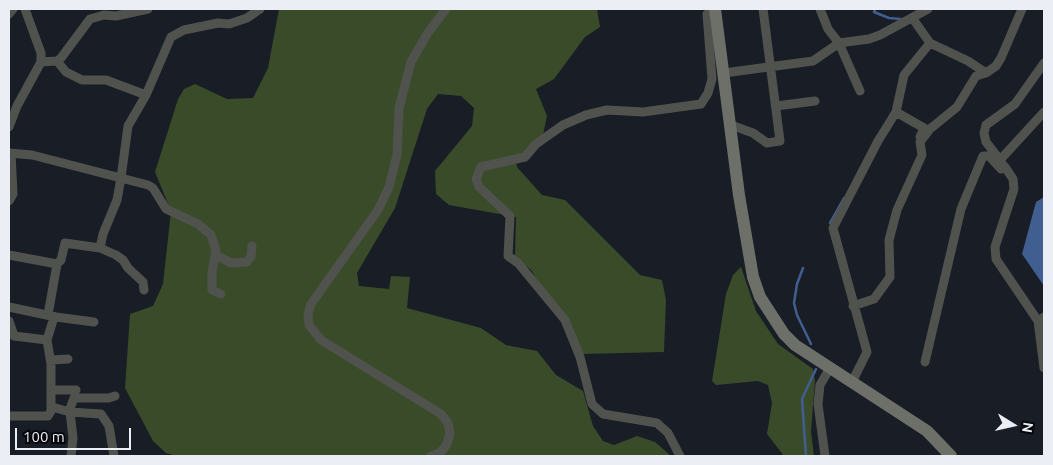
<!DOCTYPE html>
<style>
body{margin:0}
#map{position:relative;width:1053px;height:465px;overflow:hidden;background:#181d26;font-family:Ubuntu,sans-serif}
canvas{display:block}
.frame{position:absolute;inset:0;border:10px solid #ebeff5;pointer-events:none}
.north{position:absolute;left:988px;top:400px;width:50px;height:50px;-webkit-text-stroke:4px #06070b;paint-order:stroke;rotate:100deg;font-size:14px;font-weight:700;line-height:20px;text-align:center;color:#ebeff5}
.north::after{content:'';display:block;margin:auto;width:18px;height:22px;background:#ebeff5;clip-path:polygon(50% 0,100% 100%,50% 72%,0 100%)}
.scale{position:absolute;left:15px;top:428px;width:116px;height:22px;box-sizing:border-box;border:2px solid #ebeff5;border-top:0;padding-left:6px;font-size:15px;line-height:18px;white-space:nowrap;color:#ebeff5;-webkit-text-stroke:4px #06070b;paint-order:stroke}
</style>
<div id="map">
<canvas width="1053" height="465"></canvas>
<div class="frame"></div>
<div class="north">N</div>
<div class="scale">100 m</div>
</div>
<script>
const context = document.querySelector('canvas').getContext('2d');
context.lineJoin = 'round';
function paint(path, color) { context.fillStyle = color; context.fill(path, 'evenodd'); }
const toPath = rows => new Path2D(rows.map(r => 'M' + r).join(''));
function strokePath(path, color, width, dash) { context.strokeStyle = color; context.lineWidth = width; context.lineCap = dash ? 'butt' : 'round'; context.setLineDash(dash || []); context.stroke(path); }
const green = toPath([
 [279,9,597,9,600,27,585,37,554,79,536,89,547,116,543,135,516,161,517,167,542,195,565,200,640,275,662,280,666,300,664,352,582,354,531,270,515,257,516,217,449,205,436,194,435,171,472,126,474,108,461,96,438,94,427,109,395,208,357,273,359,286,389,289,391,276,410,277,407,308,481,328,506,345,537,351,556,375,583,391,593,426,603,441,614,445,637,436,655,442,671,456,177,456,166,453,153,441,125,388,130,314,153,306,163,284,171,211,155,172,178,99,184,89,195,84,227,99,253,98,268,68],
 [741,267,756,311,778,344,813,369,815,381,811,431,814,456,784,456,767,434,772,403,768,385,758,381,716,385,712,381,726,294,733,275]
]);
const water = toPath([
 [1044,197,1044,286,1022,254,1036,202]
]);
const stream = toPath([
 [875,9,874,12,889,18,901,19],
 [830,223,844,198],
 [803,268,797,284,794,303,797,315,811,344],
 [806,456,802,399,816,369]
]);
const street = toPath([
 [820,9,828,29,839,43,860,91],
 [9,14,13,9],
 [57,61,66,72,82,80,106,80,146,95],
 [41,62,57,61,61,58,90,19,104,15,116,16,148,9],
 [724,73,813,61,839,43,869,39,880,35,928,9],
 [986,73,996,66,1001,58,1022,9],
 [776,106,815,101],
 [896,112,924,128,920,137],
 [731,125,753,133,767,143,780,141,763,9],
 [9,127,17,106,41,62,41,53,25,9],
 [9,153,32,155,121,178,128,126,146,95,171,37,184,30,218,23,229,24,247,18,260,9],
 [1000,160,986,142,984,133,986,125,1015,104,1044,63],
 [1003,165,1000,160,1044,112],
 [9,201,13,194,11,153],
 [100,248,103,234,117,200,121,178,148,185,153,188,166,209,198,224,211,235,216,250,212,272,212,290,221,294],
 [9,255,57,264],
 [216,255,231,263,247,262,251,257,252,246],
 [853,306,874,299,890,277,889,240,897,210,922,155,920,142,930,129,957,107,976,76,986,73,968,61,930,43],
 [9,307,56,317,94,322],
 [48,315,57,264,61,260,65,243,100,248,116,255,123,260,128,268,143,282,144,290],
 [1044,317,1038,321,1044,368],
 [9,321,14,336,47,340],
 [51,360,68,359],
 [925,362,961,209,983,156,989,156,1001,169,1005,167,1013,179,1014,189,995,247,996,259,1038,321],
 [852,382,867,352,833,228,878,141,896,112,904,75,930,43,913,19],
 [52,390,76,390],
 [52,407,70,412,73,438,71,456],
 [69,411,74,398,109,398,115,396],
 [70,412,101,414,109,426,114,456],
 [9,416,48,416,51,411,51,364,47,340,54,317],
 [431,456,441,452,447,444,450,433,448,423,441,414,321,340,309,325,308,314,311,304,378,210,389,187,397,155,399,108,411,62,427,34,446,9],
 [680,456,668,433,657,423,603,414,592,404,580,357,565,320,518,263,508,256,510,216,479,187,476,179,481,167,525,157,536,144,563,125,586,115,607,110,643,112,701,104,708,93,712,79,707,14,715,9],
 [825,456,818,404,820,385,830,368]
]);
const secondary = toPath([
 [715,9,739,195,753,277,760,297,784,334,795,345,927,431,951,456]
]);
paint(green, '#3a4b29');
paint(water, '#405f90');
strokePath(stream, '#405f90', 2.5);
strokePath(street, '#50524e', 9);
strokePath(secondary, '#6c7069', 12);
</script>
